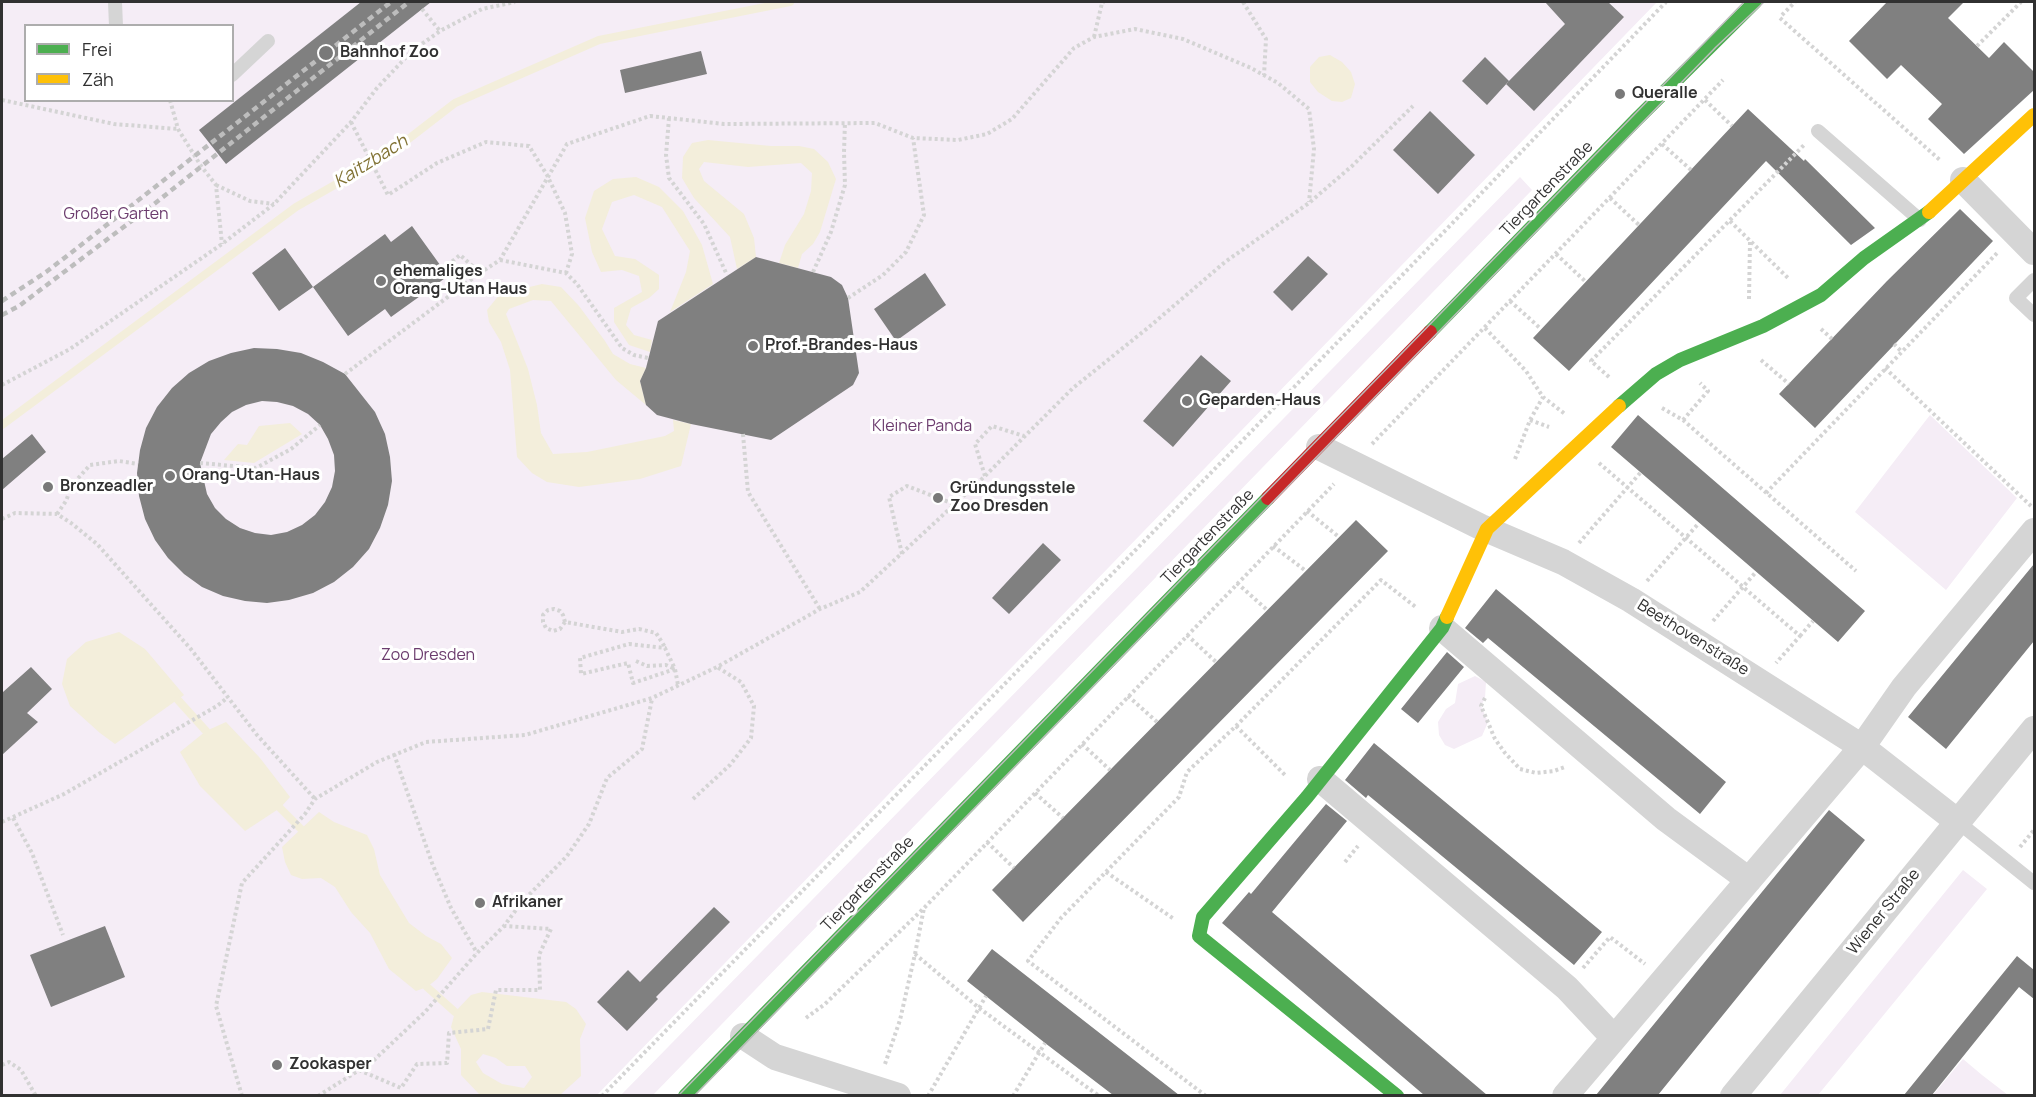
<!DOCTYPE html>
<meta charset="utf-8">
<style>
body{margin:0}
#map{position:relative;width:2036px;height:1097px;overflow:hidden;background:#fff;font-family:Manrope,sans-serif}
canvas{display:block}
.frame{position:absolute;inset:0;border:3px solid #313131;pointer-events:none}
.legend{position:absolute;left:24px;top:24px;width:210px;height:78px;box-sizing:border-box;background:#fff;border:2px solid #adadad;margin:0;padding:8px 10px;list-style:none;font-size:18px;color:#313131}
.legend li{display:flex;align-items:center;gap:12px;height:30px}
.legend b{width:30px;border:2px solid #adadad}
</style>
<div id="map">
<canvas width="2036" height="1097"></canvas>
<div class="frame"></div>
<ul class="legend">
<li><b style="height:8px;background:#4caf50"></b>Frei</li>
<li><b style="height:8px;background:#ffc107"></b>Zäh</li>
</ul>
</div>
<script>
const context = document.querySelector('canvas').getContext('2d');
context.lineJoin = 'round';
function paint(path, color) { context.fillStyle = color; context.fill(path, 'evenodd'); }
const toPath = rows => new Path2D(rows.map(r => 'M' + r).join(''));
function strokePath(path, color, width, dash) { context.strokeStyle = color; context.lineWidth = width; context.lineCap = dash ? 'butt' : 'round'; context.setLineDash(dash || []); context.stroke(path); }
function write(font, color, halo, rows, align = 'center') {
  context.font = font + ' Manrope,sans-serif'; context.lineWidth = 6; context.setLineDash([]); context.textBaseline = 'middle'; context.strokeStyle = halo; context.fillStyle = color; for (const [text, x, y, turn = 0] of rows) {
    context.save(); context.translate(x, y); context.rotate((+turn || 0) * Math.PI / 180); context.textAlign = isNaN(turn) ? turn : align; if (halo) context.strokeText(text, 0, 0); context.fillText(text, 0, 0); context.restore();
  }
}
const green = toPath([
 [2,2,1657,2,596,1096,2,1095],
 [26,26,232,26,232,100,26,100],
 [1520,177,1532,190,653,1095,621,1095],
 [1930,415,2017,498,1946,590,1855,512],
 [1475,676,1486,682,1485,698,1481,706,1488,722,1482,736,1454,749,1445,745,1439,735,1438,722,1446,709,1455,703,1458,684],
 [1963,870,1987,889,1818,1095,1780,1095],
 [1963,1059,1982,1075,2008,1095,1932,1096]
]);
const water = toPath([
 [1330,55,1342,62,1351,72,1355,84,1351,98,1342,102,1332,101,1318,92,1310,82,1310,67,1319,57],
 [708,140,771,146,799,146,814,149,828,162,836,179,820,232,813,244,802,254,798,268,779,263,785,245,804,214,811,191,812,173,801,163,748,167,704,162,699,169,704,181,744,214,754,238,756,257,737,269,730,237,694,198,682,178,683,157,692,143],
 [636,177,659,187,683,211,702,245,713,284,670,312,686,272,690,251,662,207,634,195,612,202,602,229,615,256,635,259,659,275,659,289,649,298,631,308,626,325,634,335,652,340,650,352,629,345,614,322,614,308,642,292,639,276,622,270,601,272,592,252,585,218,594,191,613,179],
 [542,284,561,287,579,306,605,341,613,354,630,364,646,368,640,381,646,405,616,380,551,301,533,300,509,309,506,314,528,369,537,405,541,433,553,454,587,452,665,436,674,431,673,420,691,424,681,466,640,479,579,487,547,482,532,473,517,457,510,370,501,342,489,322,487,310,500,294],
 [290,423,302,434,254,463,224,460,238,444,247,445,259,426],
 [119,632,145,649,184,695,115,744,100,733,70,706,62,684,67,659,86,642],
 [226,722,260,758,290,797,280,808,245,831,200,786,180,752,206,731],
 [319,812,334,822,367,835,374,849,380,875,409,923,426,936,441,944,452,958,437,979,427,987,416,991,389,969,370,933,351,912,335,887,321,878,302,879,291,875,285,862,282,847],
 [482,992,566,1002,576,1009,586,1024,580,1039,581,1076,560,1095,479,1094,461,1075,461,1049,451,1027,455,1012,471,995],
 [483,1054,496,1058,507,1066,525,1066,532,1077,524,1088,502,1084,483,1073,476,1062]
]);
const stream = toPath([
 [2,425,296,207,389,154,455,103,599,40,790,2],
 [178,700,206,731],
 [280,808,301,829],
 [427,987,455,1012]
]);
const building = toPath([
 [361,2,431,2,226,164,199,130],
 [1545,2,1608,2,1624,17,1534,111,1506,84,1565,24],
 [1887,2,1964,2,1948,18,1989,58,2004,42,2034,72,2034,90,1964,154,1928,119,1942,104,1901,65,1887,79,1849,41],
 [701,51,707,74,625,93,620,70],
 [1485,57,1509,81,1487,105,1462,81],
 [1748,109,1804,161,1805,159,1875,228,1851,245,1766,161,1569,371,1533,338],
 [1430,111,1475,155,1438,194,1393,150],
 [1960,209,1993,241,1815,428,1779,394,1887,281],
 [412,226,448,276,391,317,385,309,348,336,313,287,385,234,391,242],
 [285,248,313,287,279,311,252,273],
 [1308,256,1328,274,1292,311,1273,292],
 [756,257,831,277,842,285,848,298,859,373,853,385,771,440,691,424,657,415,646,405,640,381,646,368,658,321],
 [925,273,946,305,896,341,874,309],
 [254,348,277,349,301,353,323,362,345,374,375,412,385,434,390,457,392,481,388,505,380,528,369,549,353,567,334,582,313,593,289,600,267,603,245,601,223,596,202,587,184,574,168,558,155,540,145,519,139,496,137,473,140,450,146,428,157,407,172,388,189,373,209,361,231,353],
 [262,401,277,402,293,406,308,414,320,425,328,439,334,455,335,471,332,487,325,502,315,515,302,525,287,532,271,535,255,533,240,528,226,519,215,508,207,494,200,463,211,434,221,422,232,412,246,405],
 [1201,355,1231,381,1173,447,1143,421],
 [1638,415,1865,611,1838,642,1611,447],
 [32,434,46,452,2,490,2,459],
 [1356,520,1388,551,1023,922,992,890],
 [1043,543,1061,560,1009,614,992,598],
 [2034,564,2034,641,1946,749,1908,717],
 [1496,589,1726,782,1700,814,1488,638,1483,643,1465,628],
 [1447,652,1464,667,1418,723,1401,709],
 [31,667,52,689,27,713,38,722,2,755,2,691,3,692],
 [1374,743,1602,932,1574,965,1368,795,1366,798,1345,780],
 [1326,804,1347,821,1272,912,1487,1095,1424,1095,1222,923,1249,892,1251,894],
 [1829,810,1865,840,1658,1095,1596,1095],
 [714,907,730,922,656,997,658,999,627,1031,597,1002,628,970,640,982],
 [105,926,125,977,51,1007,30,955],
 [992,949,1179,1095,1113,1095,1045,1043,967,981],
 [2017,956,2034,970,2034,999,2019,987,1932,1095,1904,1095]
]);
const path = toPath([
 [1243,2,1266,39,1264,75],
 [422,9,440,31],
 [1782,15,1795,2],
 [1780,18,1940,160],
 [1094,37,1102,3,1104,2],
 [1977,46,2021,2],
 [2,100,114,124,178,129],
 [170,100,178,129,201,166,216,185,222,244],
 [1705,100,1732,126],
 [669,118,666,155,669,178,704,224,727,275],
 [351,122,388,195,437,163,486,142,529,146,547,175,565,213,572,254,566,273],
 [1662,144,1691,170],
 [216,185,250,201,274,204],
 [1610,198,1639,225],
 [1730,221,1789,279],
 [1556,254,1586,282],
 [500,260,566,273,577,284,622,348,634,355,648,358],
 [443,269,460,255,480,273],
 [813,272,831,232,845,185,844,152,845,122],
 [848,298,883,275,906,252,924,215,913,138],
 [1749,299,1750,241],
 [1510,301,1541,329],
 [1485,328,1526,371,1543,397,1565,414],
 [1821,329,1832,339],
 [1894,344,1901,351],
 [1761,360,1789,384],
 [1885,368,2031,506],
 [345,374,480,273,500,260,567,144,650,116,724,124,875,123,913,138,958,140,987,134,1012,119,1074,48,1094,37,1135,29,1183,39,1251,68,1278,83,1309,109,1314,149,1309,202],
 [1609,377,1591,361,1805,144],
 [2,385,70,349,222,244,274,204,351,122,377,88,412,51,440,31,482,9,515,2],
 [1662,408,1683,420,1856,571],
 [1530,420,1549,427],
 [1683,420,1708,391,1700,383],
 [743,434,748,492,820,609],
 [1372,444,1723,80],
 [1515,459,1530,420,1543,397],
 [200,463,256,468,291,449,320,425],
 [1599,463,1800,636,1776,663],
 [985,476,975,444,992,426,1024,436],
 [1766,493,1999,251],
 [1307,511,1339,537],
 [57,514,66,501,72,485,90,465,119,461,138,464],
 [2,519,15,513,57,514,71,523,97,544,190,648,257,735,315,799],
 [1579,543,1641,472],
 [1273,546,1306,571],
 [902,554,889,497,907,486,954,504],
 [1647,581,1699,523],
 [1237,583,1267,610],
 [1713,621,1756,572],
 [565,622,563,615,560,611,554,609,548,610,543,615,543,622,546,628,553,631,560,629,565,622,622,632,639,629,656,633,665,647],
 [1187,635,1216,662],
 [1800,636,1813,621],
 [636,661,647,666,666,665,675,669],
 [675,669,633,683,628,663,581,674,580,658,629,644,665,648,675,669,678,685],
 [1128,696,1157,722],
 [1485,698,1481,706,1495,739,1505,753,1520,769,1536,773,1554,771,1565,767],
 [1236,726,1285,775],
 [1082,744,1110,770],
 [394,754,432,863,451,908,477,953],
 [1035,793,1063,818],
 [693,799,730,765,751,738,754,706,741,682,717,667],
 [13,818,32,853,63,935],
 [2,822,64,794,217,706,227,698],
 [987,842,1014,868],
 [2020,847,2034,830],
 [1345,862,1358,846],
 [1106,872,1174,919],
 [915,954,924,908],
 [1583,968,1610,937,1645,964],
 [806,1018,825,1004,925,907,1334,484],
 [885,1064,900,1020,915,954,979,1008,1099,1096],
 [2,1065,9,1062,21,1070,36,1096],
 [359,1070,401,1088,417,1064,447,1063,449,1033,488,1029,496,990,540,990,539,955,551,929,505,926],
 [242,1096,216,1006,242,883,305,814,315,799,377,762,426,742,525,735,652,698,717,667,820,609,860,592,985,476,1073,388,1149,327,1225,262,1309,203,1352,166,1413,106],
 [318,1096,372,1062,425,1012,477,953,504,926,522,902,567,856,589,824,607,778,642,749,652,699],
 [602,1096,1242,441,1666,2],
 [928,1096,986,996],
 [1013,1096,1045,1043],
 [1206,1096,1028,961,1061,918,1179,797,1187,772,1236,726,1381,580,1417,608]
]);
const lane = toPath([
 [115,2,116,26],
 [232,75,268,41],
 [1818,131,1920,220],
 [2034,280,2016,298,2034,315],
 [1958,822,2034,883]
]);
const street = toPath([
 [1963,180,2034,252],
 [1319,447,1481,527,1563,562,1631,600,1862,747,1958,822],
 [1442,628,1666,819,1749,880],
 [1320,779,1567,988,1614,1038],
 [743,1036,775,1057,898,1096],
 [1565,1096,1862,747,1904,687,2034,531],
 [1733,1096,2034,729]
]);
const fast = toPath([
 [1430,332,1636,120,1755,2],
 [1619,406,1656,374,1680,360,1763,326,1821,295,1864,258,1929,212],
 [685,1096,1268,498],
 [1397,1096,1199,936,1203,917,1307,797,1442,628,1447,617]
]);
const slow = toPath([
 [1929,212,2034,115],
 [1447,617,1487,529,1619,406]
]);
const jam = toPath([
 [1268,498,1430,332]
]);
const tram = toPath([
 [678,1096,1744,2],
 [694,1096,1716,47,1764,2]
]);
const rail = toPath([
 [2,301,46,272,76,249,391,2],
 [2,315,19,306,154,204,409,2]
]);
const markers = [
 [326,53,8,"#797979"],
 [1620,94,6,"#797979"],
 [381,281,6,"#797979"],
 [753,346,6,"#797979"],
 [1187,401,6,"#797979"],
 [170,476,6,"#797979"],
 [48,487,6,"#797979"],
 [938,498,6,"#797979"],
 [480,903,6,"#797979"],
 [277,1065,6,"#797979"]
];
const poiNames = [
 ["Bahnhof Zoo",340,53],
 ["Queralle",1632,94],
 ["ehemaliges",393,272],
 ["Orang-Utan Haus",393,290],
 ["Prof.-Brandes-Haus",765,346],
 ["Geparden-Haus",1199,401],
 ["Orang-Utan-Haus",182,476],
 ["Bronzeadler",60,487],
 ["Gründungsstele",950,489],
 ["Zoo Dresden",950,507],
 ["Afrikaner",492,903],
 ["Zookasper",289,1065]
];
const streetNames = [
 ["Tiergartenstraße",1547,189,-46],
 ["Tiergartenstraße",1208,537,-46],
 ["Beethovenstraße",1693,638,32],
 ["Tiergartenstraße",868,884,-46],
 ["Wiener Straße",1884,912,-51]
];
const parkNames = [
 ["Großer Garten",116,215],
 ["Kleiner Panda",922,427],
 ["Zoo Dresden",428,656]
];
const waterNames = [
 ["Kaitzbach",371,162,-32]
];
paint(green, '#f5edf6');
paint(water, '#f3eedb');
strokePath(stream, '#f3eedb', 8);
paint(building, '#808080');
strokePath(path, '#d4d4d4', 4, [3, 3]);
strokePath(lane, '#d5d5d5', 14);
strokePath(street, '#d5d5d5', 26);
strokePath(fast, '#4caf50', 14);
strokePath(slow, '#ffc107', 14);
strokePath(jam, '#c62828', 14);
strokePath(tram, '#bdbdbd', 1.5);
strokePath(rail, '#bdbdbd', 4.5, [6, 4.5]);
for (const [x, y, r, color] of markers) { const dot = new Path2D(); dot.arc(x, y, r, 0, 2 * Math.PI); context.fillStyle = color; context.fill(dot); strokePath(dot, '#fff', 2); }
write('bold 16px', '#313131', '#fff', poiNames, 'left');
write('16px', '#313131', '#fff', streetNames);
write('16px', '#6c3c6e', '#fff', parkNames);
write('italic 18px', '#827335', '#fff', waterNames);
</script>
